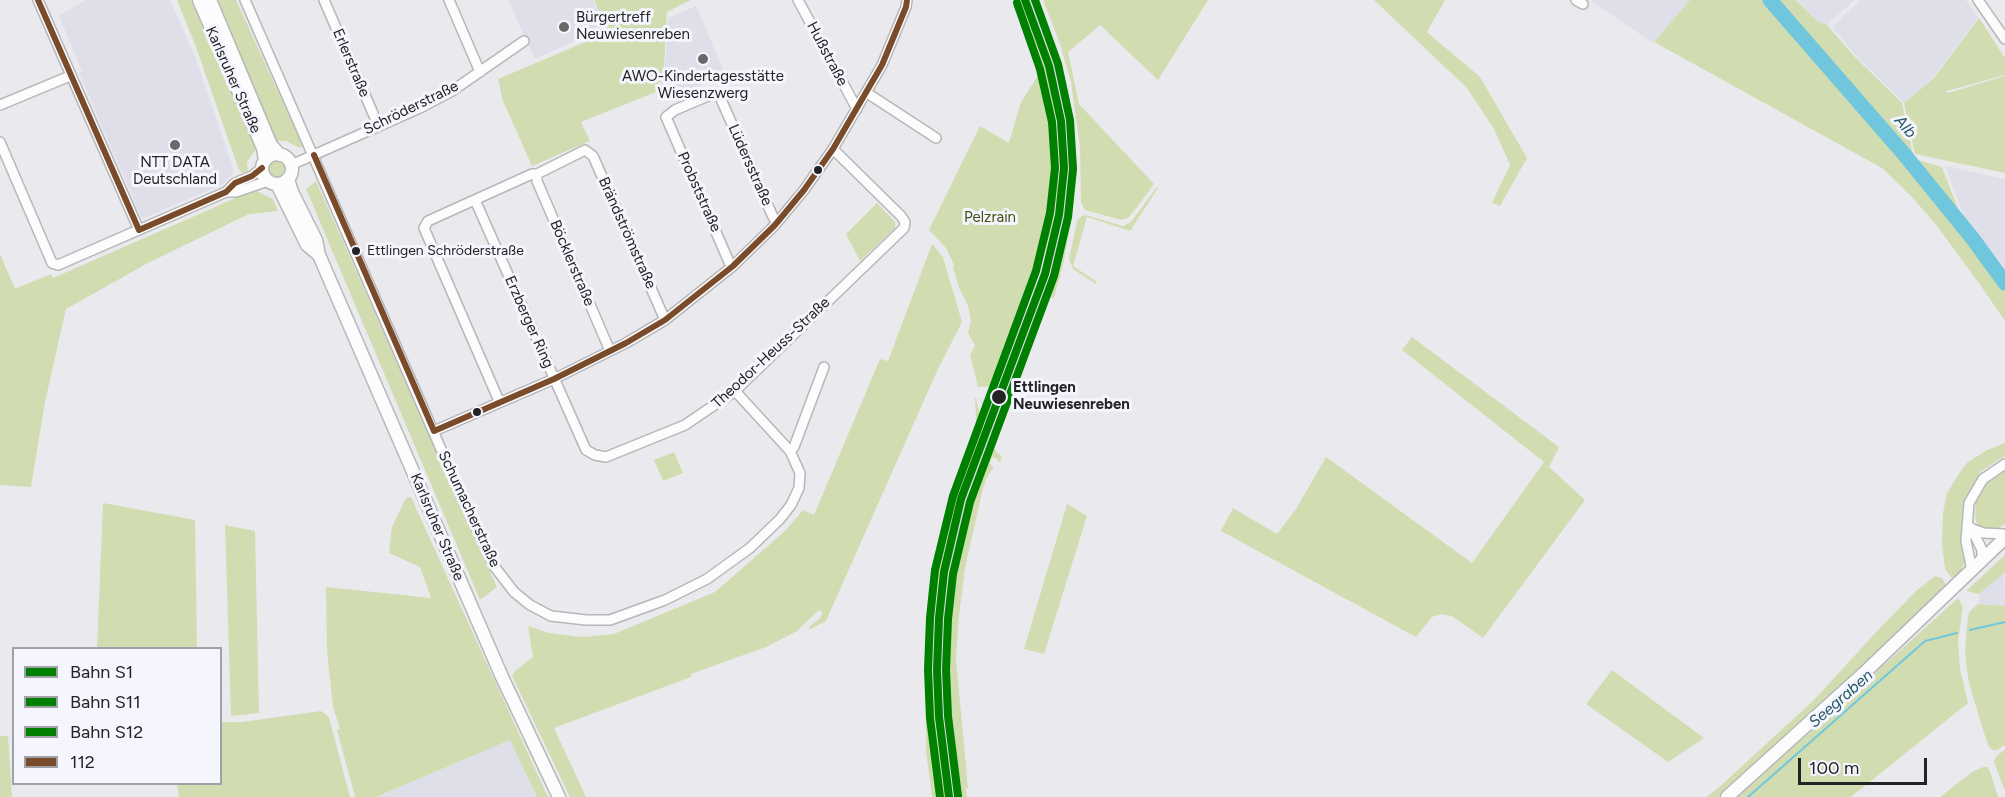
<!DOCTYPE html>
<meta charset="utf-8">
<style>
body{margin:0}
#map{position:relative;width:2005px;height:797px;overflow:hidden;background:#eaeaee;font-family:Figtree,sans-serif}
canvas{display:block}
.legend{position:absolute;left:12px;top:647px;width:210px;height:138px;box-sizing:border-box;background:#f5f5fe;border:2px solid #a1a1a8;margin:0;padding:8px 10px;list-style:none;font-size:18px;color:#232326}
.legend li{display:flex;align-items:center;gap:12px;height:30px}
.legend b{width:30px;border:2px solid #a1a1a8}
.scale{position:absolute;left:1798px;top:758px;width:129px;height:27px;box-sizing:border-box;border:3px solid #232326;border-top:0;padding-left:8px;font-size:18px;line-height:21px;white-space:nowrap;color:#232326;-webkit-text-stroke:4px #f5f5fe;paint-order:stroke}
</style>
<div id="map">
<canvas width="2005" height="797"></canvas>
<ul class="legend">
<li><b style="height:8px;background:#008000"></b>Bahn S1</li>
<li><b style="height:8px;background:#008000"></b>Bahn S11</li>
<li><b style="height:8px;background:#008000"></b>Bahn S12</li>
<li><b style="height:8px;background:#7a4b2a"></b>112</li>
</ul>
<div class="scale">100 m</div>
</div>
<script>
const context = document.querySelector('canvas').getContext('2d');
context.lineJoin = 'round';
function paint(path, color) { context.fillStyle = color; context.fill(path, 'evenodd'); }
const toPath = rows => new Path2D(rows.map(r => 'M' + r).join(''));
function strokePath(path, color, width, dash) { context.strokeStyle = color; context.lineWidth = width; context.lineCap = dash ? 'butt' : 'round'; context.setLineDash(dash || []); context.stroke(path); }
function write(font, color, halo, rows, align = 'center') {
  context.font = font + ' Figtree,sans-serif'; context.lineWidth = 6; context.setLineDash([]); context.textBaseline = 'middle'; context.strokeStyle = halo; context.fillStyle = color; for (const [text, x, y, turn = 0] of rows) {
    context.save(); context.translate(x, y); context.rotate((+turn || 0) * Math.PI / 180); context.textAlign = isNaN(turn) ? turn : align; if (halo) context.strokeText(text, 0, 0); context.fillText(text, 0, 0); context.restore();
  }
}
const built = toPath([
 [85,0,170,0,196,59,234,171,225,183,142,219,79,73,82,71,59,16],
 [508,0,593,0,606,27,535,59],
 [1021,0,1034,0,1060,72,1069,120,1072,180,1065,237,1058,264,1041,311,1042,316,1001,422,996,444,985,423,980,398,990,401,1025,311,1028,311,1054,231,1060,190,1055,109,1043,60],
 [1590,0,1690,0,1653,43],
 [1797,0,1855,0,1827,25,1817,21],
 [1860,0,1966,0,1978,18,1933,78,1904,103,1856,56,1832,27],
 [696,6,725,74,704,84,666,96,657,92,665,68,668,18],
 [1945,166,2005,179,2005,281,1969,231],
 [983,428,991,445,982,464,970,501,957,552,949,603,946,654,947,702,958,797,945,797,936,728,931,651,937,593,945,546,957,498],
 [2004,571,2005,606,1978,604,1979,594],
 [510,740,537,797,376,797]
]);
const green = toPath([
 [177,0,196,0,258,146,247,162,248,171,242,173,239,170,196,47],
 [213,0,236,0,301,142,302,146,300,148,286,141,275,141],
 [594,0,691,0,667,12,664,68,656,92,581,122,590,141,532,166,503,101,498,79,609,32],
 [1016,0,1021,0,1047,72,1055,109,1058,148,1058,189,1052,228,1036,278,996,386,978,387,970,355,975,346,968,333,971,321,968,306,959,287,953,268,954,265,946,248,929,230,980,126,1009,143,1021,102,1039,74],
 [1034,0,1038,0,1063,71,1069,97,1075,148,1073,210,1063,265,1054,298,1047,297,1065,237,1070,209,1072,180,1072,148,1069,120,1060,72],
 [1043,0,1208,0,1158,80,1100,25,1068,52,1079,104,1154,184,1138,206,1128,218,1121,220,1085,210,1081,202,1080,147,1071,82,1060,44],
 [1374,0,1445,0,1427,32,1480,77,1527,158,1500,206,1492,203,1510,165,1494,129,1467,88],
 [1690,0,1796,0,1817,21,1827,25,1855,57,1902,103,1914,159,1942,167,1968,234,2005,288,2005,321,1981,286,1937,226,1912,197,1882,168,1654,42],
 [1979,18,2005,58,2005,75,1947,91,1945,90,1948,93,2005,76,2005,173,1915,154,1904,103,1934,78],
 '268 170a9 9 0 1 1 18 0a9 9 0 1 1-18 0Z',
 [316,181,497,587,480,600,306,189],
 [1157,187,1158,188,1130,231,1087,217,1073,266,1097,282,1096,284,1073,269,1069,259,1077,221,1082,216,1086,215,1123,226,1131,222],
 [254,190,273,199,278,211,249,214,148,263,66,309,45,402,31,487,0,485,0,254,15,289,51,274,53,278],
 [877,203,895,222,895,228,860,261,846,234],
 [932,244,943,257,962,322,938,369,826,621,809,630,809,627,819,619,823,613,819,610,797,631,766,647,691,674,691,677,554,728,586,797,570,797,512,676,515,671,533,657,528,626,549,633,582,637,614,634,715,592,785,531,803,510,814,515,880,359,888,361],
 [1412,337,1559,447,1549,467,1585,500,1483,638,1452,616,1441,614,1432,617,1416,637,1221,531,1233,508,1277,534,1296,509,1326,457,1472,563,1544,462,1402,350],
 [975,398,976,398,983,428,957,498,945,546,937,593,931,651,936,728,945,797,932,797,926,751,925,653,933,569,950,501,977,433],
 [2005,443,2005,456,1981,471,1967,496,1961,525,1966,559,1960,572,1955,577,1951,577,1945,569,1942,544,1943,513,1947,493,1960,472,1968,462,1987,450],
 [991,445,1002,458,999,463,997,459,992,457,990,464,994,467,987,477,983,488,965,568,959,616,956,659,968,788,966,788,967,797,958,797,947,702,946,654,949,603,957,552,970,501,982,464],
 [674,452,683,473,663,481,654,460],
 [2005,469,2005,524,1994,531,1981,529,1977,524,1975,517,1976,502,1984,485],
 [411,497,450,583,548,797,537,797,510,740,376,797,355,797,337,730,340,729,333,707,327,651,326,587,431,598,420,567,389,553,392,527,406,498],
 [103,503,195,520,197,648,97,648],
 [1067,504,1087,516,1044,654,1024,649],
 [225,525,255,531,259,713,231,716],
 [2005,555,2005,572,1979,594,1966,591],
 [1935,576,1942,578,1946,585,1837,691,1719,797,1706,797,1716,790,1814,700,1879,629,1916,591],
 [1958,598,1963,607,1958,641,1960,669,1968,703,1851,797,1738,797],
 [1978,604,2005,606,2005,745,1997,750,1993,750,1989,747,1984,733,1969,683,1966,663,1965,650,1968,616,1970,611],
 [1612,670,1704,738,1668,762,1586,704],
 [321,711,329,717,350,797,179,797,177,784,220,784,221,722,242,722],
 [0,736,8,736,12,797,0,797],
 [2005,749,2005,791,1994,762,1996,757],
 [1983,767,1987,767,1990,771,1998,797,1940,797,1972,772]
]);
const stream = toPath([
 [1970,630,2005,622],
 [1748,797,1925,641,1957,633]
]);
const river = toPath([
 [1770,0,1904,154,1973,239,2005,283]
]);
const minor = toPath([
 [38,0,139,230],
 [245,0,461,495,494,566,514,592,530,605,551,616,586,620,610,620,665,600,707,579,750,548,780,519,791,505,799,488,800,473,790,451,735,391],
 [324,0,378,125],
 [449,0,480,72],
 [798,0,857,109],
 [1576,0,1583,4],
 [1978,0,2005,39],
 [867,93,936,138],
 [0,105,70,76],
 [0,142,52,263,58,265,226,192,235,183,252,176,262,168],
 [291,165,420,108,452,91,524,41],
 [537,174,537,181,610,351],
 [226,192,236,192,268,181],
 [475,200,586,450,595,455,606,457,685,425,735,391,904,228,905,222,901,216,833,149],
 [733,266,729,262,666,117,675,110,715,93,720,97,773,217,777,222],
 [499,401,424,228,428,221,532,174,537,174,585,150,593,156,665,320],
 [434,431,554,379,626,343,665,320,733,266,775,225,804,190,833,149,882,65,906,7,907,0],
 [790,451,794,447,824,367],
 [1967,524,1972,529,1984,533,2005,534],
 [1972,529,1982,550,1982,561],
 [1972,571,1966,541,1969,503,1983,479,2005,464]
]);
const major = toPath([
 [199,0,263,148,265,160],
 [210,0,271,145,280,155],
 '262 169a15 15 0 1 1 30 0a15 15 0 1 1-30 0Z',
 [288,179,292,192,316,240,319,255,502,677,559,797],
 [277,184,307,245,319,255],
 [1727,797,1863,674,2005,538]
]);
const bus1 = toPath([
 [38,0,139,230],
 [314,155,434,431],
 [139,230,226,192,235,183,252,176,262,168],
 [434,431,554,379,626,343,665,320,733,266,775,225,804,190,833,149,882,65,906,7,907,0]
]);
const rail1 = toPath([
 [949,797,939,717,937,670,939,618,944,572,961,499,1045,274,1059,215,1064,168,1061,121,1049,66,1025,0]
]);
const rail2 = toPath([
 [958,796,948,716,946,670,948,619,953,574,970,502,1054,276,1068,217,1073,169,1070,120,1058,64,1035,0]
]);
const rail3 = toPath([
 [940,797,930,718,928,670,930,618,935,570,953,496,1036,271,1050,213,1055,168,1052,122,1040,69,1017,3]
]);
const markers = [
 [564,27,6,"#69696c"],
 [703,59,6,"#69696c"],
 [175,145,6,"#69696c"],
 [818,170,5,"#232326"],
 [356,251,5,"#232326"],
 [999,397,8,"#232326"],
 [477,412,5,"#232326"]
];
const busNames = [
 ["Ettlingen Schröderstraße",367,251]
];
const poiNames = [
 ["Bürgertreff",576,18,"left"],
 ["Neuwiesenreben",576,35,"left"],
 ["AWO-Kindertagesstätte",703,77],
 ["Wiesenzwerg",703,94],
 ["NTT DATA",175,163],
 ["Deutschland",175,180]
];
const streetNames = [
 ["Hußstraße",827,54,62],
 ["Erlerstraße",351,63,67],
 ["Karlsruher Straße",233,80,66],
 ["Schröderstraße",411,108,-26],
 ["Lüdersstraße",750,165,66],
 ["Probststraße",699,192,66],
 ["Brändströmstraße",627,233,66],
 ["Böcklerstraße",572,263,67],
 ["Erzberger Ring",529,322,66],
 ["Theodor-Heuss-Straße",771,353,-43],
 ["Schumacherstraße",469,509,65],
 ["Karlsruher Straße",437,527,67]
];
const parkNames = [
 ["Pelzrain",990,218]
];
const stopNames = [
 ["Ettlingen",1013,388],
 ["Neuwiesenreben",1013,405]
];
const waterNames = [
 ["Alb",1905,127,49],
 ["Seegraben",1841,699,-41]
];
paint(built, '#dfdfea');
paint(green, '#d1ddb0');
strokePath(stream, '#70c6dc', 2);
strokePath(river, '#70c6dc', 15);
strokePath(minor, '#b7b7ba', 12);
strokePath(major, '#b7b7ba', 15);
strokePath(minor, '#fcfcfc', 9);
strokePath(major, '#fcfcfc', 12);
strokePath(bus1, '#7a4b2a', 6);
strokePath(rail1, '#008000', 8);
strokePath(rail2, '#008000', 8);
strokePath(rail3, '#008000', 8);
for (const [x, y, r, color] of markers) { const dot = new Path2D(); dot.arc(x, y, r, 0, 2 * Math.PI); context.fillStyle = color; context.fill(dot); strokePath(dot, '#f5f5fe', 2); }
write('14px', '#232326', '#f5f5fe', busNames, 'left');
write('15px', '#232326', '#f5f5fe', poiNames);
write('15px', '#232326', '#f5f5fe', streetNames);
write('15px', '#445011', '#f5f5fe', parkNames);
write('bold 15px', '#232326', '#f5f5fe', stopNames, 'left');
write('italic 16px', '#255764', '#f5f5fe', waterNames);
</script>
